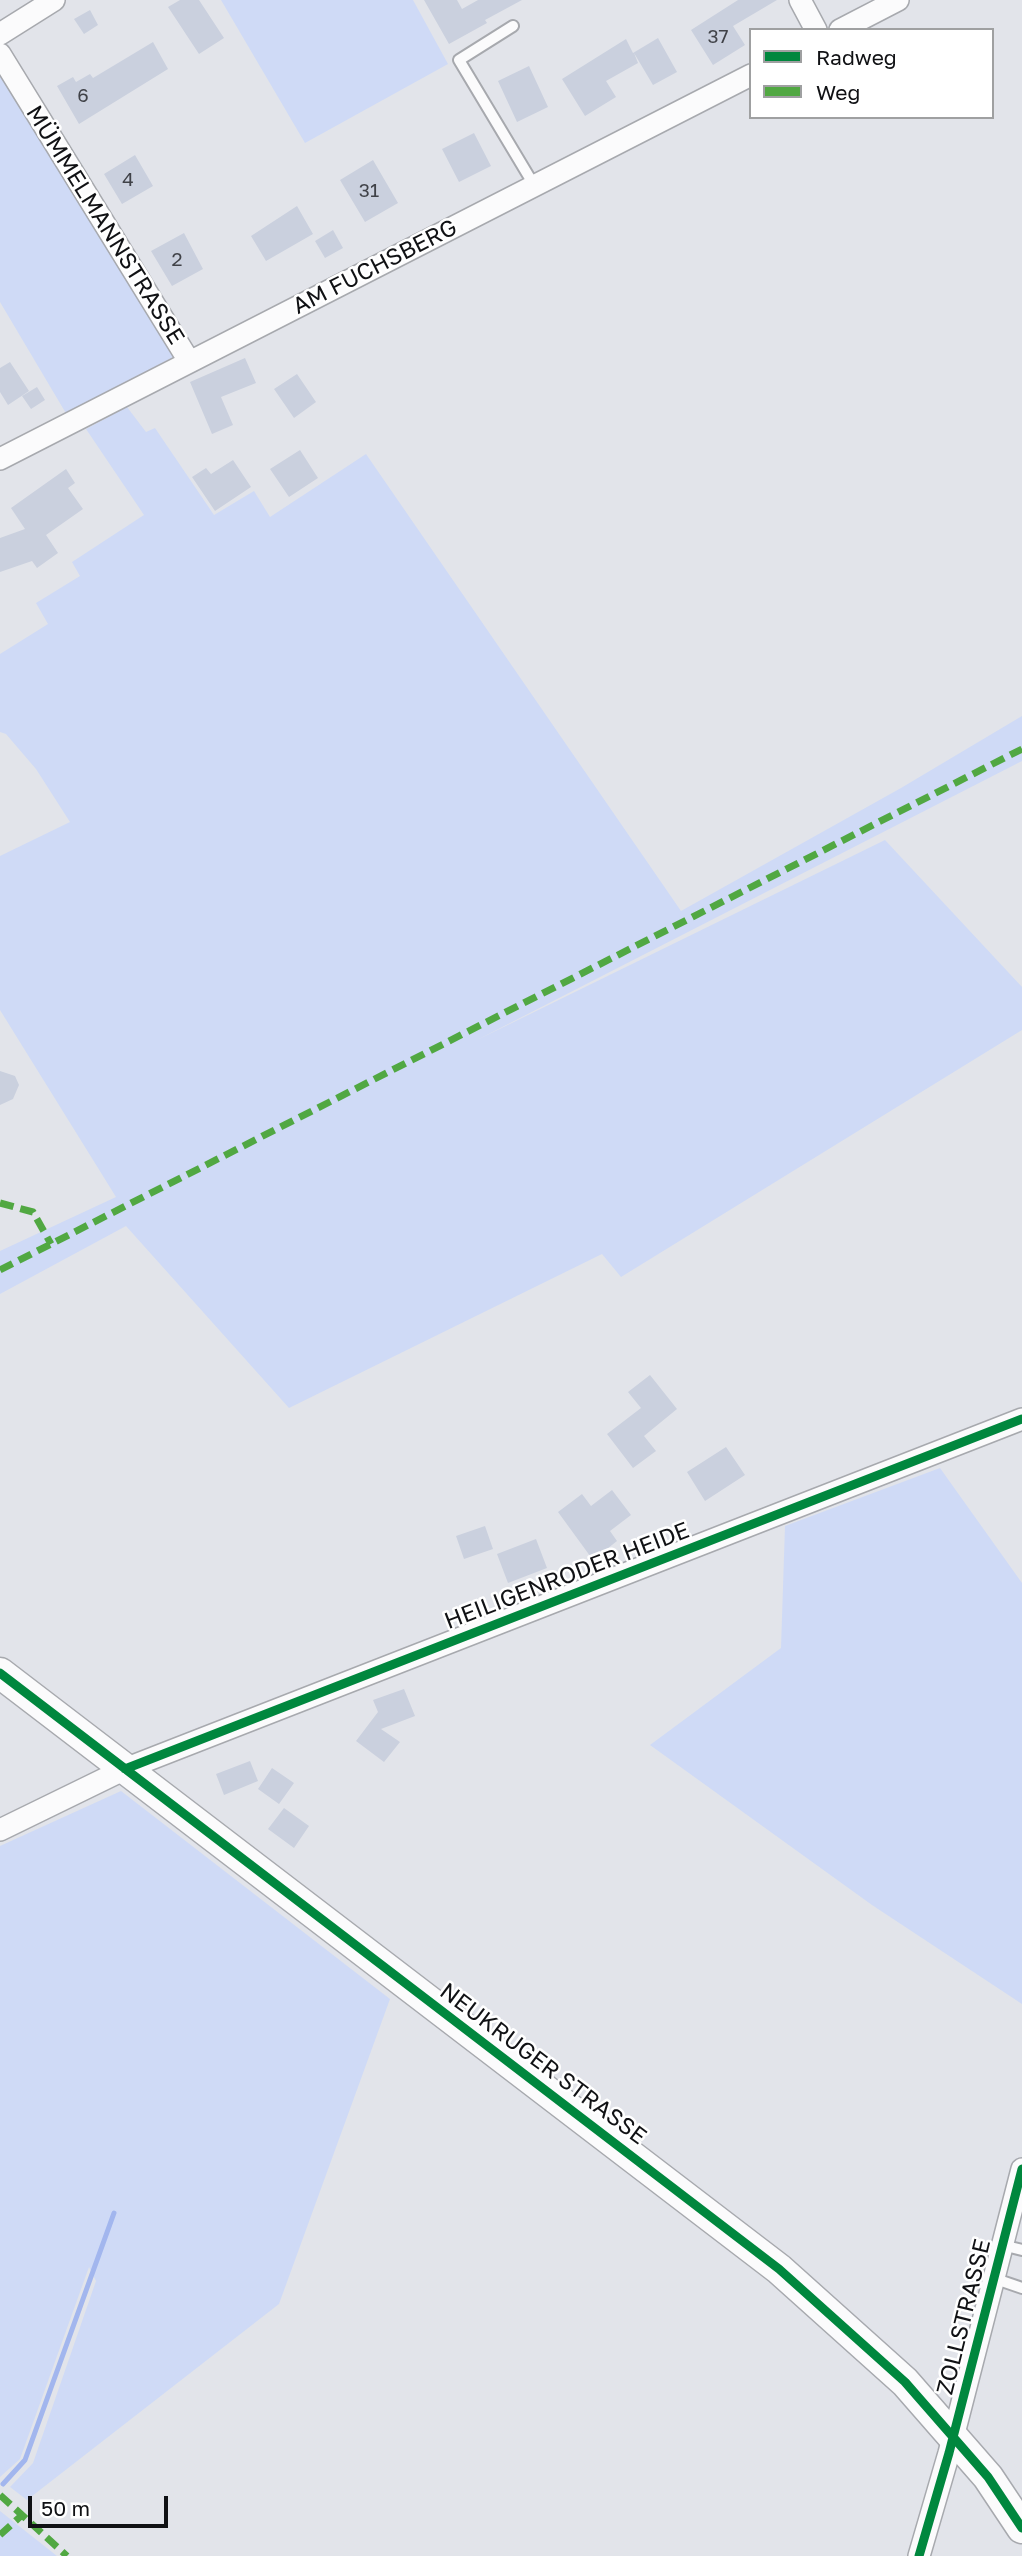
<!DOCTYPE html>
<meta charset="utf-8">
<style>
body{margin:0}
#map{position:relative;width:1022px;height:2556px;overflow:hidden;background:#e2e4ea;font-family:"Golos Text",sans-serif}
canvas{display:block}
.legend{position:absolute;left:749px;top:28px;width:245px;height:91px;box-sizing:border-box;background:#fff;border:2px solid #9fa0a1;margin:0;padding:9px 12px;list-style:none;font-size:21px;color:#101114}
.legend li{display:flex;align-items:center;gap:14px;height:35px}
.legend b{width:35px;border:2px solid #9fa0a1}
.scale{position:absolute;left:28px;top:2496px;width:140px;height:32px;box-sizing:border-box;border:4px solid #101114;border-top:0;padding-left:9px;font-size:21px;line-height:24px;white-space:nowrap;color:#101114;-webkit-text-stroke:5px #fff;paint-order:stroke}
</style>
<div id="map">
<canvas width="1022" height="2556"></canvas>
<ul class="legend">
<li><b style="height:9px;background:#00873e"></b>Radweg</li>
<li><b style="height:9px;background:#51a842"></b>Weg</li>
</ul>
<div class="scale">50 m</div>
</div>
<script>
const context = document.querySelector('canvas').getContext('2d');
context.lineJoin = 'round';
function paint(path, color) { context.fillStyle = color; context.fill(path, 'evenodd'); }
const toPath = rows => new Path2D(rows.map(r => 'M' + r).join(''));
function strokePath(path, color, width, dash) { context.strokeStyle = color; context.lineWidth = width; context.lineCap = dash ? 'butt' : 'round'; context.setLineDash(dash || []); context.stroke(path); }
function write(font, color, halo, rows, align = 'center') {
  context.font = font + ' "Golos Text",sans-serif'; context.lineWidth = 5; context.setLineDash([]); context.textBaseline = 'middle'; context.strokeStyle = halo; context.fillStyle = color; for (const [text, x, y, turn = 0] of rows) {
    context.save(); context.translate(x, y); context.rotate((+turn || 0) * Math.PI / 180); context.textAlign = isNaN(turn) ? turn : align; if (halo) context.strokeText(text, 0, 0); context.fillText(text, 0, 0); context.restore();
  }
}
const green = toPath([
 [221,0,413,0,448,64,305,143],
 [0,66,177,355,67,415,0,302],
 [127,407,146,432,155,428,214,515,254,491,270,517,366,454,681,911,901,788,1022,716,1022,761,475,1041,885,840,1022,987,1022,1030,621,1277,602,1254,289,1408,126,1226,0,1294,0,1251,116,1197,0,1010,0,856,70,822,36,769,6,734,0,732,0,654,48,624,36,603,80,576,72,562,144,515,86,429],
 [940,1468,1022,1583,1022,2004,872,1905,650,1745,781,1648,785,1526],
 [121,1791,390,1999,279,2304,27,2500,10,2487,33,2463,96,2281,89,2267,20,2459,0,2477,0,1846],
 [0,2511,57,2556,0,2556]
]);
const stream = toPath([
 [3,2484,25,2460,114,2213]
]);
const building = toPath([
 [180,0,199,0,224,38,199,54,168,7],
 [424,0,457,0,462,9,478,0,522,0,485,20,487,23,449,44],
 [738,0,777,0,733,26,745,45,713,65,691,30],
 [90,10,98,25,84,34,74,19],
 [658,38,677,72,653,85,634,53,638,63,606,81,616,97,585,116,562,79,626,39,633,53],
 [153,42,168,69,79,124,57,86,73,77,76,82,90,74,93,78],
 [529,66,548,107,517,122,498,81],
 [474,133,491,166,459,182,442,149],
 [135,155,153,186,122,204,104,174],
 [373,160,398,203,365,222,340,180],
 [297,206,313,234,266,261,251,236],
 [333,230,343,248,325,258,315,241],
 [184,233,203,269,172,286,151,251],
 [245,358,256,383,221,397,233,425,212,434,190,382],
 [10,362,29,391,8,405,0,392,0,368],
 [297,374,316,402,294,418,274,389],
 [37,387,45,400,31,409,22,396],
 [300,450,318,478,289,497,270,469],
 [233,460,251,487,215,511,192,477,206,468,211,474],
 [66,469,75,483,68,488,83,509,46,535,58,553,37,568,32,561,0,572,0,538,25,529,11,508],
 [0,1071,15,1076,19,1085,13,1099,0,1105],
 [650,1375,677,1409,644,1436,656,1451,633,1468,607,1434,641,1408,628,1392],
 [726,1447,745,1475,705,1501,687,1472],
 [612,1490,631,1515,610,1531,617,1541,593,1560,558,1512,582,1494,591,1506],
 [485,1526,493,1549,464,1559,456,1536],
 [536,1539,547,1568,508,1583,497,1554],
 [404,1689,415,1716,381,1729,400,1742,384,1762,356,1741,378,1712,373,1700],
 [250,1761,258,1781,224,1795,216,1774],
 [272,1768,294,1783,279,1804,258,1789],
 [284,1808,309,1826,294,1848,268,1829]
]);
const lane = toPath([
 [513,26,459,60,534,185],
 [1002,2245,1022,2250],
 [993,2278,1022,2288]
]);
const street = toPath([
 [800,0,816,30],
 [840,30,898,0],
 [0,34,54,0],
 [0,54,189,361],
 [0,459,751,75],
 [0,1830,125,1769,1022,1419],
 [919,2556,949,2453,1022,2169]
]);
const secondary = toPath([
 [0,1673,779,2269,905,2382,988,2477,1022,2528]
]);
const quiet = toPath([
 [0,1203,33,1212,51,1244],
 [0,1270,1022,749],
 [0,2495,67,2556],
 [0,2535,21,2516]
]);
const cycleway = toPath([
 [0,1673,779,2269,905,2382,988,2477,1022,2528],
 [125,1769,1022,1419],
 [919,2556,949,2453,1022,2169]
]);
const numberNames = [
 ["37",718,37],
 ["6",83,96],
 ["4",128,180],
 ["31",369,191],
 ["2",177,260]
];
const streetNames = [
 ["MÜMMELMANNSTRASSE",105,225,58],
 ["AM FUCHSBERG",375,267,-27],
 ["HEILIGENRODER HEIDE",567,1576,-21],
 ["NEUKRUGER STRASSE",543,2064,37],
 ["ZOLLSTRASSE",964,2317,-76]
];
paint(green, '#cfdaf6');
strokePath(stream, '#a2b6ee', 5);
paint(building, '#cad0de');
strokePath(lane, '#a7a9ae', 14);
strokePath(street, '#a7a9ae', 24);
strokePath(secondary, '#a7a9ae', 33);
strokePath(lane, '#fbfbfc', 10);
strokePath(street, '#fbfbfc', 21);
strokePath(secondary, '#fbfbfc', 30);
strokePath(quiet, '#51a842', 7, [14, 7]);
strokePath(cycleway, '#00873e', 9);
write('19px', '#404248', null, numberNames);
write('23px', '#101114', '#fff', streetNames);
</script>
